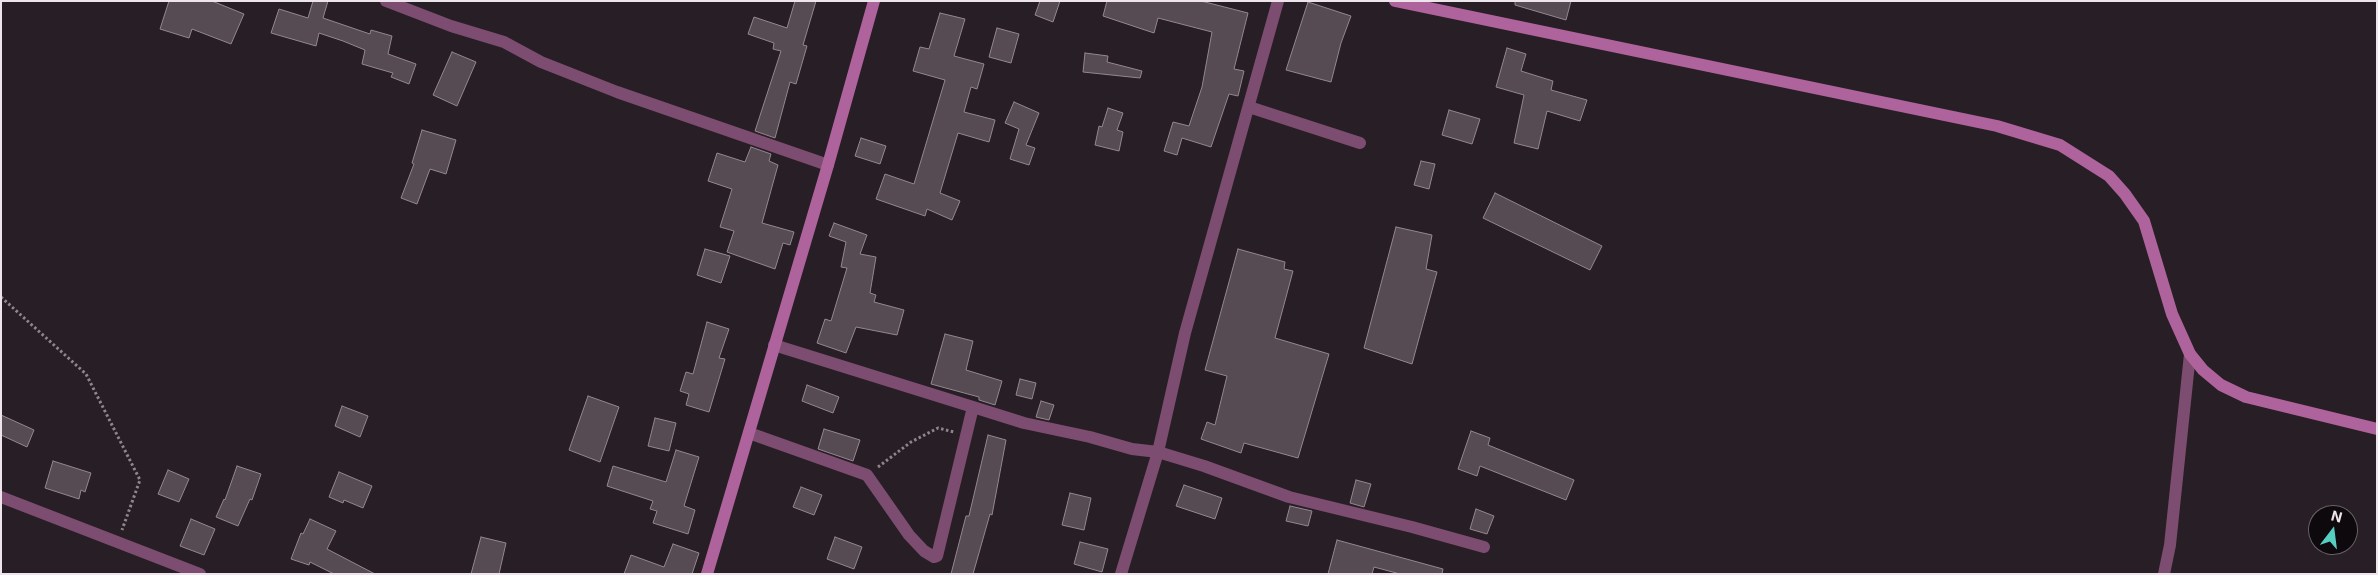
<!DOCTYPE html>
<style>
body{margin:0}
#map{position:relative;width:2378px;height:575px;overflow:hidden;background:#281e25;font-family:Inter,sans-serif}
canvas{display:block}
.frame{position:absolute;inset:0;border:2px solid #ede5eb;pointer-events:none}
.north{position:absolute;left:2308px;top:505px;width:50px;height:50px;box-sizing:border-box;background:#0e090d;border:1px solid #676166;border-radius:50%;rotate:15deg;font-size:14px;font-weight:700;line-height:20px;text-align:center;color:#ede5eb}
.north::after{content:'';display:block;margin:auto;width:18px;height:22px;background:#56cec2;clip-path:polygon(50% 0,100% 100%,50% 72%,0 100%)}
</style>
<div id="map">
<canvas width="2378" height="575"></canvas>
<div class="frame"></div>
<div class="north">N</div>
</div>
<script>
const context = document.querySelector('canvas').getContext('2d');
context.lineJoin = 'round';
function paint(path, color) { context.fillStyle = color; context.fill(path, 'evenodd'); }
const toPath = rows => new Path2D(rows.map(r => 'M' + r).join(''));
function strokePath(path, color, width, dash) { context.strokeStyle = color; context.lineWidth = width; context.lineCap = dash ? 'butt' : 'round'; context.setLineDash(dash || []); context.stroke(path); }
const building = toPath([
 [169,1,212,1,244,14,231,44,192,29,189,38,160,29,169,1],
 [313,1,328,1,323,18,370,34,371,30,392,36,388,54,416,64,409,84,391,77,393,73,362,64,365,50,343,41,319,33,316,46,271,33,279,9,308,18,313,1],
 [795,1,816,1,803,45,807,46,796,84,790,82,775,138,755,131,781,51,773,49,774,43,748,34,754,17,787,28,795,1],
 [1040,1,1060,1,1053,22,1035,15,1040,1],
 [1107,1,1201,1,1248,13,1234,69,1244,71,1238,96,1229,94,1211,147,1182,138,1177,155,1164,151,1173,122,1189,126,1202,87,1212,32,1158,18,1154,33,1103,16,1107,1],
 [1515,1,1571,1,1566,20,1515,5,1515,1],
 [1308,2,1351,16,1341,43,1331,82,1286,70,1308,2],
 [940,13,965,19,954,56,984,64,977,89,971,87,964,112,995,120,989,142,958,133,940,193,960,201,952,220,927,209,925,216,876,199,885,174,914,184,945,80,913,71,920,47,929,49,940,13],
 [997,28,1019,34,1011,63,989,57,997,28],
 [1507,48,1526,54,1521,71,1553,81,1551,90,1587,100,1580,121,1547,111,1538,149,1514,143,1524,95,1496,87,1507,48],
 [452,52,476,62,457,106,433,95,452,52],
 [1085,53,1108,56,1107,62,1142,71,1140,78,1083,72,1085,53],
 [1014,102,1039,113,1026,145,1035,148,1029,165,1010,159,1019,129,1005,123,1014,102],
 [1108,108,1123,113,1117,130,1123,132,1119,151,1095,145,1099,126,1102,127,1108,108],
 [1449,110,1480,119,1472,144,1442,135,1449,110],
 [422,130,456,140,446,174,430,169,417,204,401,198,414,164,412,163,422,130],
 [861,138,886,146,880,164,855,156,861,138],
 [751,147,771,154,769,161,778,165,762,223,794,232,790,245,783,243,775,269,727,252,734,231,720,227,732,189,708,181,717,153,745,162,751,147],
 [1421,161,1435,164,1429,189,1414,185,1421,161],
 [1495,193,1602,246,1590,270,1483,218,1495,193],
 [834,223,867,235,860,254,876,257,870,293,876,295,874,302,904,310,897,335,856,327,846,353,817,343,825,319,831,321,847,268,841,267,846,242,829,236,834,223],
 [1396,227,1432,235,1426,269,1437,272,1412,364,1364,348,1396,227],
 [705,249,730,256,721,283,697,275,705,249],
 [1238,249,1285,262,1284,269,1293,271,1275,338,1329,354,1298,458,1244,443,1241,453,1201,439,1207,422,1215,425,1227,376,1205,370,1238,249],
 [707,322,729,329,719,358,725,359,709,412,686,405,689,394,680,391,686,372,693,374,707,322],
 [945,334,973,341,966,370,1002,381,995,405,979,400,979,397,931,384,945,334],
 [1020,379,1036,383,1032,399,1016,395,1020,379],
 [807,385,839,397,833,413,802,401,807,385],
 [588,396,619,407,600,462,569,450,588,396],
 [1041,401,1054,405,1049,420,1036,417,1041,401],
 [342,406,368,416,360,437,335,426,342,406],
 [1,415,34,430,27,447,1,435,1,415],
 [655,418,676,423,669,451,648,446,655,418],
 [824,429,860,440,853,461,818,449,824,429],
 [1471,431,1490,438,1488,445,1574,480,1566,500,1480,466,1477,476,1458,469,1471,431],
 [988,435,1006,440,992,515,990,514,973,574,951,574,966,516,969,516,988,435],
 [676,450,699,457,684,506,695,510,688,534,653,523,657,511,650,509,653,501,607,486,613,466,666,482,676,450],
 [53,461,91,473,85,492,81,490,79,499,45,488,53,461],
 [237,466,261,474,252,500,250,499,238,526,216,517,224,499,225,500,237,466],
 [168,470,189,479,179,502,158,494,168,470],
 [339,472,372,486,363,508,344,500,343,503,329,497,339,472],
 [1356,480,1371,484,1364,507,1350,503,1356,480],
 [1184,485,1222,498,1215,519,1176,506,1184,485],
 [801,487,822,495,814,515,793,507,801,487],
 [1070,493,1091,498,1084,530,1062,525,1070,493],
 [1290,506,1312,511,1308,526,1286,521,1290,506],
 [1476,509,1494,516,1487,534,1470,529,1476,509],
 [191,519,215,529,204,555,180,546,191,519],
 [310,519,336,531,327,549,375,574,334,574,310,562,309,565,291,559,301,533,303,534,310,519],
 [481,537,506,543,499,574,471,574,481,537],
 [835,537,862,547,854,569,827,559,835,537],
 [1337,540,1443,569,1442,574,1400,574,1374,567,1372,574,1328,574,1337,540],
 [1080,542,1108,549,1102,572,1074,564,1080,542],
 [673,544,699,553,692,574,624,574,631,555,664,567,673,544]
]);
const path = toPath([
 [1,297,86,374,140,480,122,530],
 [878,467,911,442,938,428,954,432]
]);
const street = toPath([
 [386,1,451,26,504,42,541,62,617,92,828,165],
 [1249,107,1360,143],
 [774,345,973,407],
 [749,433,867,475,909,535,924,551,934,557,937,556,938,552,973,407,1024,423,1090,437,1132,449,1158,452,1204,466,1289,497,1412,527,1484,547],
 [1,497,200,574],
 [1121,574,1158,452,1185,333,1278,1],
 [2164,574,2170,545,2190,354]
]);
const secondary = toPath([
 [1395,1,1997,126,2060,145,2109,176,2125,194,2144,221,2172,314,2190,354,2203,370,2221,385,2246,397,2377,429],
 [707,574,828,165,874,1]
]);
paint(building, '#574b53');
strokePath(building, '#948790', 1);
strokePath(path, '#8f868c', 3, [2.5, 2.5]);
strokePath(street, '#7c4d70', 12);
strokePath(secondary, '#af639c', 12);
</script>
